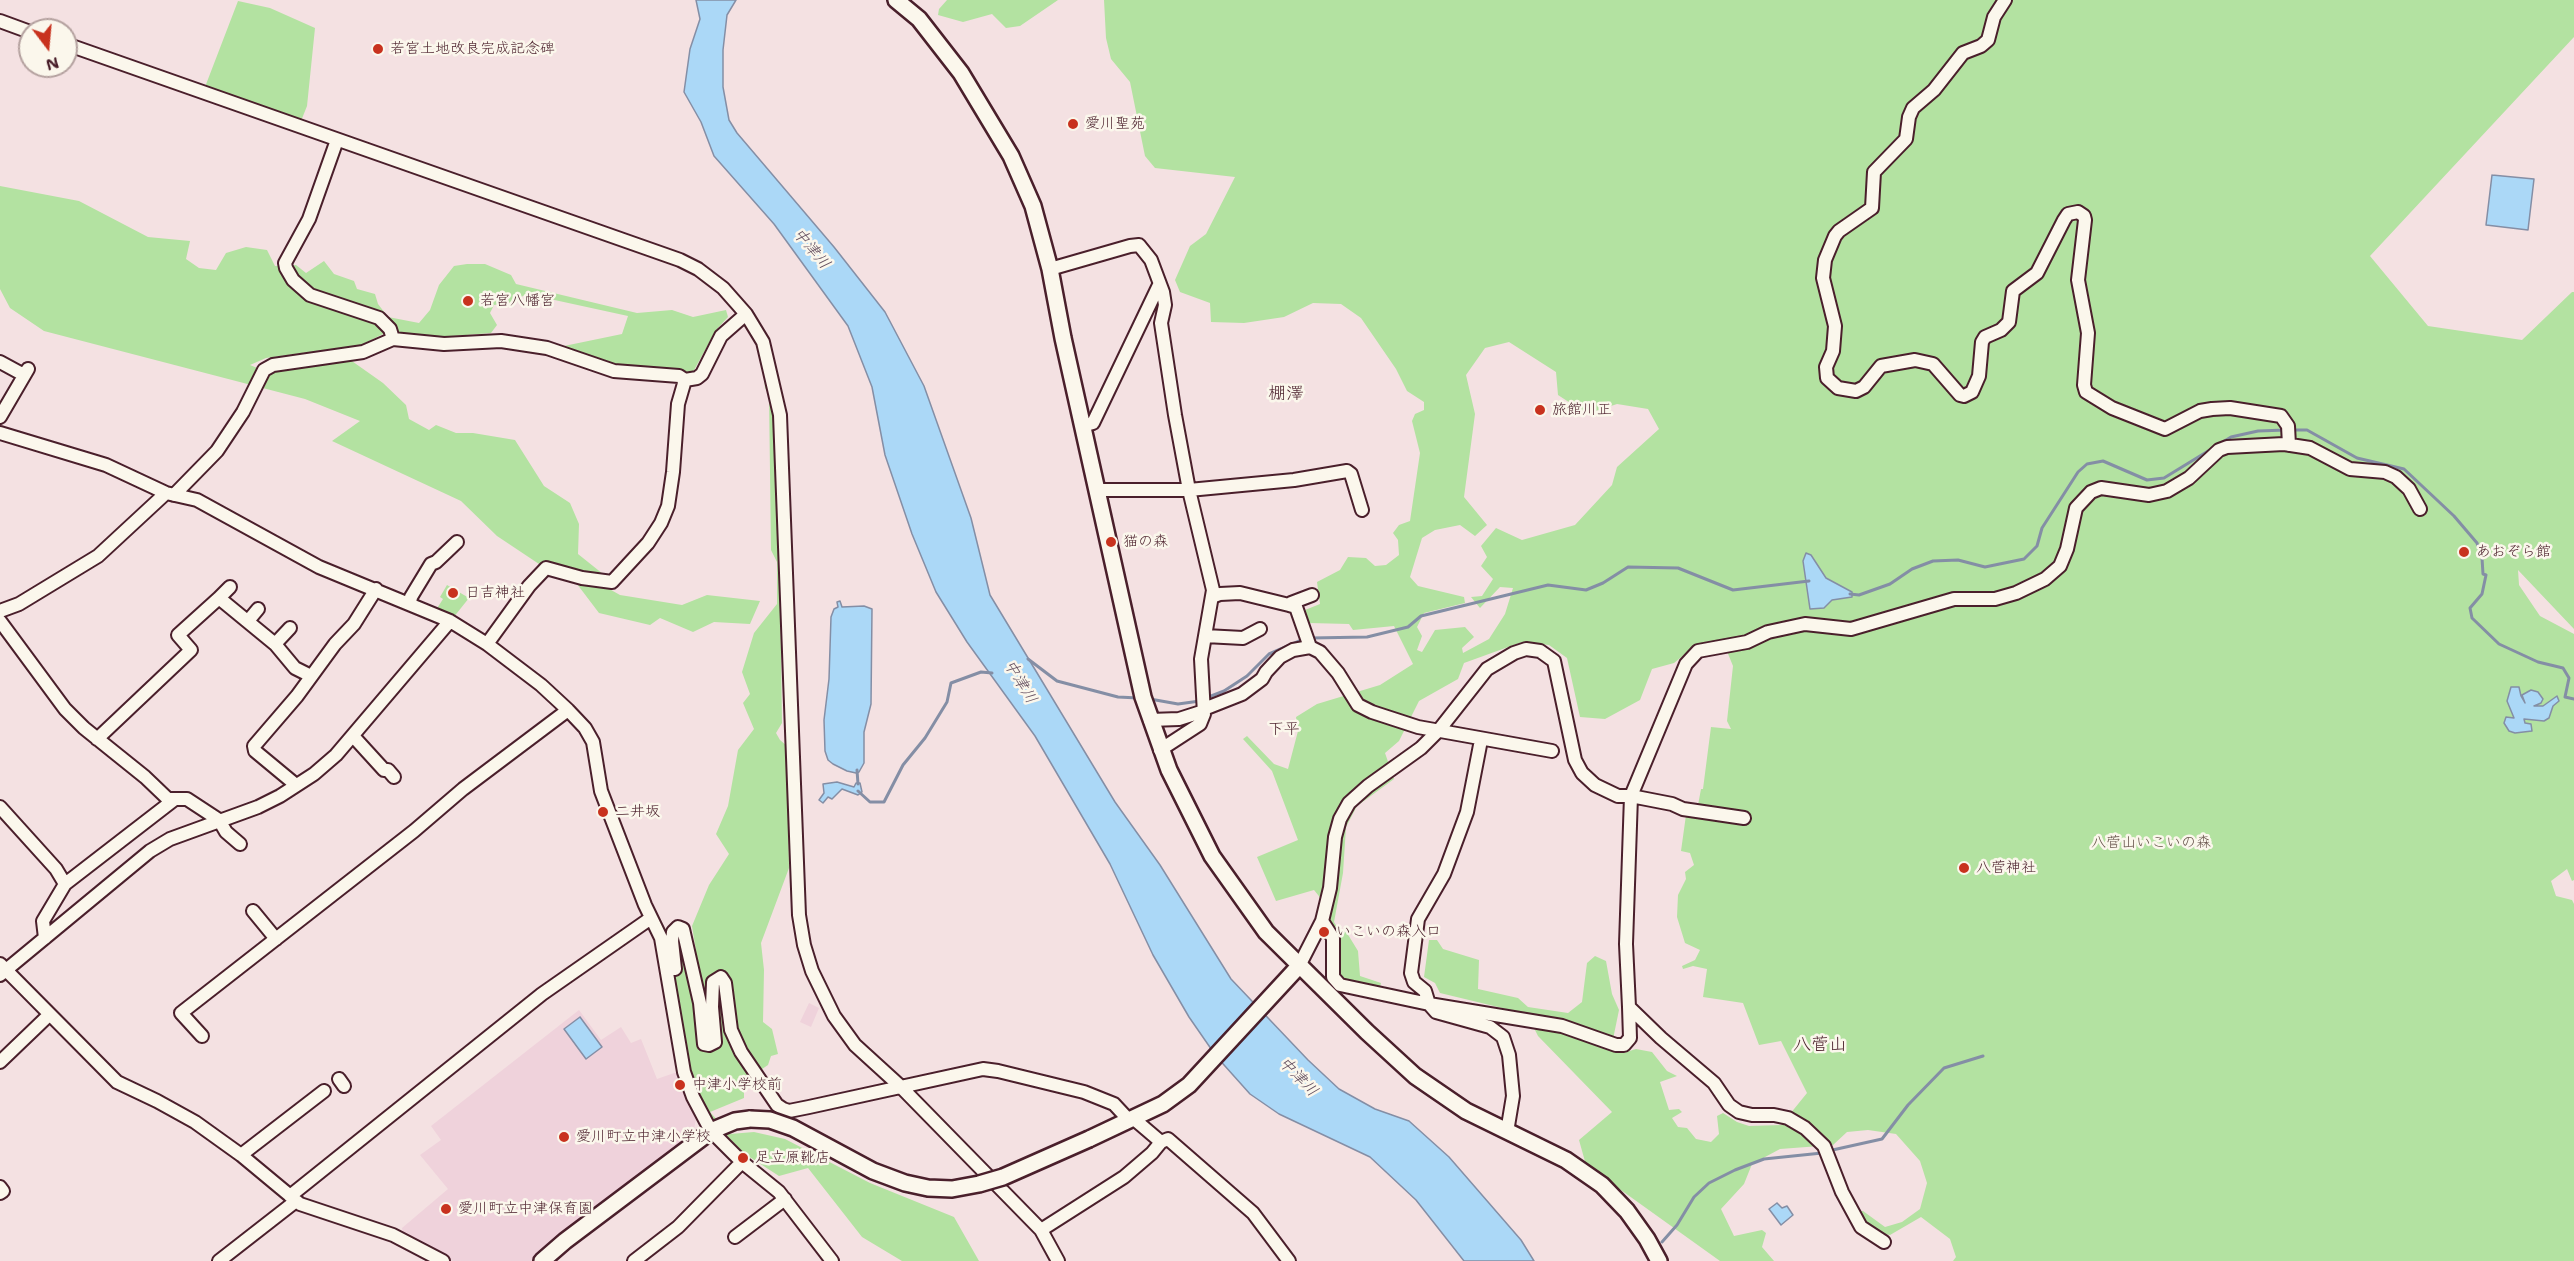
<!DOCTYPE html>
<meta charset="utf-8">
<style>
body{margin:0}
#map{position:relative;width:2574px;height:1261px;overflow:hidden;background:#f4e1e2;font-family:"Shantell Sans",sans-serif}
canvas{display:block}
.north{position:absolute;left:18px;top:18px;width:60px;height:60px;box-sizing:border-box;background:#fbf7ec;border:2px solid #b4a19f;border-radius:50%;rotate:164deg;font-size:16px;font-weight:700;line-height:24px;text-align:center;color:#4a1f2b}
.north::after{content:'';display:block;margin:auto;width:21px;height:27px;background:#c8321e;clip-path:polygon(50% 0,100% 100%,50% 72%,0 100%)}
</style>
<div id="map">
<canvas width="2574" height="1261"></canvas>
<div class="north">N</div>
</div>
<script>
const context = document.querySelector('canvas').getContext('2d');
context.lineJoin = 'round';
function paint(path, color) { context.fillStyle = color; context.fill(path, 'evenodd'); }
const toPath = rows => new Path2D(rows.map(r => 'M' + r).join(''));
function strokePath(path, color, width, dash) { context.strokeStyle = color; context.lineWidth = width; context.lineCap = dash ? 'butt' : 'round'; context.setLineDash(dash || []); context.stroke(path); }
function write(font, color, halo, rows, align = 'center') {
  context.font = font + ' "Shantell Sans","Klee One",sans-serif'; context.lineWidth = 5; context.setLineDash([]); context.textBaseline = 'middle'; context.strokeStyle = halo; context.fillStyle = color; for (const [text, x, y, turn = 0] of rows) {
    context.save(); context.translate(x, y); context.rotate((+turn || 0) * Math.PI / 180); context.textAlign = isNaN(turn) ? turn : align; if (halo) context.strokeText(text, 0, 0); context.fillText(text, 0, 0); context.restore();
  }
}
const built = toPath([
 [809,1003,819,1008,811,1027,800,1022],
 [579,1010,601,1040,621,1027,631,1043,641,1039,657,1079,680,1071,686,1093,684,1096,696,1119,693,1134,549,1243,531,1261,453,1261,403,1234,402,1228,448,1189,420,1155,441,1140,431,1126]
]);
const green = toPath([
 [947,0,1058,0,1020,26,1006,28,992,14,963,22,938,15,939,9],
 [1104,0,2574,0,2574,37,2370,256,2428,326,2522,340,2572,292,2574,292,2574,629,2518,570,2519,585,2540,616,2574,634,2574,880,2572,881,2567,869,2551,881,2556,896,2572,900,2574,904,2574,1261,1953,1261,1956,1257,1950,1239,1921,1217,1890,1235,1880,1233,1864,1224,1858,1211,1863,1211,1885,1227,1902,1222,1920,1209,1927,1183,1920,1161,1896,1134,1868,1130,1847,1132,1833,1145,1780,1149,1752,1164,1744,1184,1721,1209,1734,1236,1762,1230,1766,1233,1762,1247,1774,1261,1720,1261,1586,1165,1579,1140,1612,1112,1538,1036,1527,1014,1440,993,1435,983,1424,977,1429,940,1437,940,1443,949,1479,960,1478,989,1518,998,1528,1007,1568,1013,1582,1002,1587,963,1595,956,1606,961,1612,994,1619,1010,1611,1049,1623,1053,1636,1049,1652,1052,1667,1071,1677,1076,1660,1082,1669,1110,1679,1109,1682,1112,1672,1118,1678,1127,1687,1128,1696,1139,1711,1142,1719,1134,1717,1116,1723,1113,1737,1122,1749,1126,1781,1125,1784,1122,1808,1138,1790,1114,1807,1093,1781,1041,1759,1045,1743,1003,1703,997,1707,969,1693,966,1683,969,1682,966,1695,960,1700,950,1685,943,1677,917,1678,895,1686,879,1685,872,1694,865,1690,853,1681,851,1686,815,1696,816,1701,789,1703,789,1711,727,1731,729,1727,721,1733,666,1722,639,1696,645,1674,663,1652,669,1640,700,1605,719,1580,717,1567,658,1549,645,1522,642,1464,663,1458,679,1419,701,1399,741,1385,753,1394,779,1357,806,1346,827,1343,873,1334,922,1337,927,1347,933,1358,951,1360,976,1381,983,1380,987,1344,980,1339,974,1341,954,1338,935,1330,922,1331,911,1314,890,1276,901,1257,857,1298,840,1272,771,1243,739,1247,736,1274,764,1288,769,1298,731,1296,717,1317,704,1380,685,1413,664,1394,626,1353,630,1349,624,1309,623,1305,610,1320,604,1317,582,1340,570,1348,557,1366,558,1375,566,1386,565,1399,555,1398,540,1393,533,1399,525,1410,521,1420,453,1412,421,1415,414,1424,410,1424,402,1407,391,1396,369,1361,318,1341,304,1313,303,1284,317,1244,323,1211,322,1210,303,1180,292,1175,280,1190,246,1206,234,1235,177,1155,168,1145,156,1130,82,1111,59,1106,38],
 [1509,342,1556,372,1558,395,1587,414,1617,404,1648,409,1659,429,1617,467,1612,485,1575,525,1522,540,1496,528,1481,546,1487,557,1481,566,1493,579,1482,596,1471,597,1480,608,1500,587,1513,588,1505,614,1489,639,1463,653,1462,648,1474,637,1465,627,1435,630,1422,652,1417,650,1422,636,1417,627,1424,613,1465,603,1464,597,1418,586,1410,577,1422,538,1435,530,1460,525,1475,536,1487,525,1464,497,1475,414,1466,375,1485,348],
 [238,1,270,8,315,28,307,106,301,121,205,87],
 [0,186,79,201,148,237,190,241,186,259,199,268,216,270,226,253,246,247,267,250,275,266,296,265,306,273,324,261,334,274,354,281,357,289,375,294,378,304,388,317,419,323,430,310,439,285,454,266,467,264,485,264,511,275,516,284,637,313,672,310,693,317,726,310,728,317,716,330,693,372,686,373,680,369,616,365,570,352,564,346,622,334,628,316,527,294,509,303,494,305,490,313,497,325,491,333,429,338,385,333,361,345,266,358,250,365,267,372,302,368,349,359,383,383,406,405,409,419,429,430,436,425,456,433,473,433,515,440,544,486,570,503,579,524,578,554,603,574,604,586,620,595,682,605,707,595,760,601,750,624,714,622,693,632,660,618,650,625,599,613,577,584,539,564,497,536,461,501,332,441,360,421,305,399,44,331,10,308,0,289],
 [763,363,773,396,773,427,778,435,782,723,776,733,780,740,787,746,789,868,761,943,764,970,763,1022,772,1029,778,1054,771,1056,768,1065,759,1071,744,1078,744,1098,710,1112,730,1134,754,1132,785,1139,870,1183,954,1217,979,1261,902,1261,862,1237,808,1168,779,1176,745,1154,706,1115,689,1070,677,1007,674,962,696,951,692,926,709,885,729,854,716,834,728,806,738,750,754,729,743,703,750,694,742,672,754,633,777,604,777,562,771,550,769,394,765,388],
 [447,585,469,598,453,618,436,610,443,599,440,597]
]);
const water = toPath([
 [696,0,736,0,727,15,723,50,723,87,729,120,737,133,834,247,885,312,924,386,971,518,990,595,1115,802,1160,865,1231,979,1308,1060,1339,1089,1375,1109,1409,1121,1449,1157,1521,1240,1534,1261,1464,1261,1416,1200,1370,1157,1279,1114,1250,1094,1216,1056,1189,1017,1153,955,1110,864,1035,736,967,642,936,592,912,534,885,455,872,387,848,326,774,224,714,156,701,122,684,92,690,49,700,19,696,0],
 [2492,175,2534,179,2528,230,2486,225,2492,175],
 [1806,553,1811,555,1826,578,1852,592,1852,597,1832,600,1824,608,1810,609,1803,561,1806,553],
 [840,601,842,607,864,606,872,609,871,704,864,732,864,763,859,772,856,773,847,771,833,764,828,760,825,751,824,720,829,679,831,617,834,609,838,607,837,602,840,601],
 [2511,687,2519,687,2521,696,2525,703,2522,695,2531,690,2538,692,2543,699,2541,703,2534,706,2543,706,2557,696,2559,701,2553,706,2549,718,2544,721,2524,719,2525,723,2531,724,2532,731,2515,733,2509,731,2504,723,2506,717,2514,718,2507,701,2511,687],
 [837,782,854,787,856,783,860,783,862,792,858,795,842,789,832,799,828,797,823,803,819,800,824,793,823,784,837,782],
 [580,1017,602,1047,586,1059,564,1029,580,1017],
 [1777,1203,1782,1208,1787,1206,1793,1215,1781,1225,1769,1209,1777,1203]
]);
const stream = toPath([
 [2292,430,2307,430,2357,458,2404,469,2454,516,2477,543,2482,558,2483,574,2486,575,2482,594,2470,608,2472,618,2499,644,2538,662,2563,668,2569,678,2565,697,2574,699],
 [1850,594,1859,595,1890,584,1912,569,1933,561,1958,560,1985,567,2024,559,2037,546,2042,528,2078,472,2087,464,2103,461,2147,480,2164,478,2231,437,2258,431,2286,430],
 [1311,638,1367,637,1408,627,1421,616,1548,585,1586,590,1603,583,1628,567,1678,568,1733,590,1809,581],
 [1028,659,1057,681,1118,697,1138,698],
 [1206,698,1224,691,1247,676,1269,654,1304,639],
 [1150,699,1178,704,1200,701],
 [857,770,858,784],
 [858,791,870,802,884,802,903,765,925,738,947,702,951,683,981,672,992,673],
 [1828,1151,1882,1139,1908,1105,1944,1068,1983,1056],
 [1662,1242,1677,1225,1694,1197,1709,1183,1735,1170,1764,1159,1822,1153]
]);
const minor = toPath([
 [2005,0,1994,17,1988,40,1981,46,1963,53,1934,90,1913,108,1909,117,1906,139,1874,172,1872,208,1839,231,1835,236,1825,260,1823,278,1835,326,1833,351,1826,367,1827,378,1838,388,1856,391,1864,387,1881,366,1915,360,1933,364,1960,395,1964,396,1972,392,1979,376,1982,342,1985,337,2001,330,2009,322,2013,291,2037,273,2064,220,2068,214,2078,212,2084,216,2085,220,2078,280,2088,333,2084,385,2086,392,2112,408,2165,429,2200,411,2212,409,2230,408,2281,416,2288,426,2289,445],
 [0,21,30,32],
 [66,44,680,260,698,269,723,288,746,314,763,342,780,415,799,915,804,945,812,971,834,1016,855,1045,900,1086,1041,1230],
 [337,140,309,219,285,263,286,268,293,280,310,295,379,318,390,329,393,339],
 [1050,269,1130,246,1139,245,1151,260,1163,292,1165,305,1161,323,1175,415,1189,490,1097,490],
 [0,362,24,375],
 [0,417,28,369],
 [1082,426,1093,423,1159,285],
 [0,433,106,465,166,493,197,500,319,567,450,621,487,644,541,685,568,710,585,728,593,742,601,791,645,905,661,938,684,1072,693,1097,711,1131,742,1162,779,1192,832,1261],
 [174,495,217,451,243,412,264,370,273,365,363,352,393,339,444,344,501,341,547,348,614,371,679,376,685,380],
 [1212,597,1220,594,1240,593,1289,605,1291,603,1312,595],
 [219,598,230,587],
 [410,604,411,597,431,564,436,562,457,542],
 [0,611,19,604,98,556,166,493],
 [0,621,65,709,84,728,145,777,168,799,187,799,219,820,226,832,240,844],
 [248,621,258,609],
 [1205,636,1243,638,1260,629],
 [275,644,290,628],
 [487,644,529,586,546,568,582,578,612,582,648,543,661,523,668,506,673,472,678,404,685,380,697,378,702,374,721,336,746,314],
 [1310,647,1320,652,1338,673,1358,705,1372,712,1418,727,1552,751],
 [1204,709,1242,694,1262,679,1266,672,1280,657,1293,650,1310,647,1296,607,1289,605],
 [1150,720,1179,719,1204,711],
 [353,736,384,770,388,770,394,777],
 [97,739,191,650,178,635,219,598,275,644,295,668,311,676],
 [1481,740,1467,812,1444,874,1418,919,1411,973,1414,982,1425,991,1429,1004,1436,1012,1490,1027,1503,1037,1509,1055,1513,1096,1507,1132],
 [1160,750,1200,724,1204,714,1201,659,1213,590,1189,490,1294,480,1347,471,1351,474,1362,510],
 [296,785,255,751,254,746,297,696,335,644,354,624,376,589],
 [0,807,56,869,65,884,43,921,45,938],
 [65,884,175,799],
 [253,911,276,939],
 [1322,921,1333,938,1333,977,1340,985,1429,1004,1562,1026,1616,1045,1624,1045,1630,1038,1629,1007],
 [0,964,117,1082,157,1101,195,1122,241,1155,300,1204,393,1235,443,1261],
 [1299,966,1322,921,1330,888,1335,837,1340,819,1349,803,1368,786,1421,748,1439,730,1487,669,1514,653,1526,649,1540,651,1554,661,1575,760,1582,773,1595,785,1618,796,1631,796,1672,804,1683,809,1744,818],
 [675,969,672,941,673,932,678,927,683,929,700,1003,704,1044,709,1045,715,1042,712,1007,713,982,721,977,725,983,731,1030,741,1052,777,1105,783,1109,789,1111,809,1107,983,1069,998,1071,1084,1092,1114,1104,1127,1118,1134,1119,1161,1142,1152,1153,1124,1177,1041,1230,1058,1261],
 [0,975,150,851,170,839,258,807,280,796,314,774,336,755,450,621],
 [202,1036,181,1013,414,831,463,789,568,710],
 [0,1062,49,1015],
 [339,1079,344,1086],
 [1161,1142,1168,1139,1253,1213,1289,1261],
 [241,1155,324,1091],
 [0,1187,3,1191,0,1193],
 [290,1196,542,994,651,918],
 [735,1237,785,1199],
 [1884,1242,1861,1227,1842,1192,1824,1146,1805,1128,1788,1118,1774,1115,1752,1115,1739,1112,1729,1105,1714,1083,1661,1038,1629,1007,1626,944,1631,796,1686,664,1698,651,1747,642,1768,632,1805,624,1851,629,1954,599,1995,599,2016,593,2045,579,2060,566,2067,549,2076,508,2091,492,2101,488,2149,495,2167,491,2189,478,2219,450,2227,447,2284,444,2310,448,2350,469,2385,472,2396,477,2409,489,2420,509],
 [219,1261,296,1201],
 [634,1261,678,1227,742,1162]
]);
const tertiary = toPath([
 [896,0,919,19,961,73,1011,156,1033,206,1050,269,1063,338,1143,697,1169,770,1212,856,1266,932,1367,1032,1415,1076,1466,1111,1566,1160,1602,1185,1627,1211,1647,1239,1659,1261],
 [1089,1139,1163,1104,1189,1085,1299,966],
 [542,1261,565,1241,711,1131,735,1121,750,1119]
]);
const tertiaryBridge = toPath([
 [750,1119,770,1120,793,1128,873,1171,905,1183,928,1188,952,1189,979,1184,1003,1177,1089,1139]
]);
const markers = [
 [378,49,6,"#c8321e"],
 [1073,124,6,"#c8321e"],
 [468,301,6,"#c8321e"],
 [1540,410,6,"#c8321e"],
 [1111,542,6,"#c8321e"],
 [2464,552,6,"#c8321e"],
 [453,593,6,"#c8321e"],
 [603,812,6,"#c8321e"],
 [1964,868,6,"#c8321e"],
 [1324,932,6,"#c8321e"],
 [680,1085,6,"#c8321e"],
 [564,1137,6,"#c8321e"],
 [743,1158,6,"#c8321e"],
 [446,1209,6,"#c8321e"]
];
const poiNames = [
 ["若宮土地改良完成記念碑",390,49],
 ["愛川聖苑",1085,124],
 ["若宮八幡宮",480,301],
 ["旅館川正",1552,410],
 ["猫の森",1123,542],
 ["あおぞら館",2476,552],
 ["日吉神社",465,593],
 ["二井坂",615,812],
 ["八菅神社",1976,868],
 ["いこいの森入口",1336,932],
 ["中津小学校前",692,1085],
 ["愛川町立中津小学校",576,1137],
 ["足立原靴店",755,1158],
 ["愛川町立中津保育園",458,1209]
];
const parkNames = [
 ["八菅山いこいの森",2151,843]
];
const waterNames = [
 ["中津川",811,249,50],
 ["中津川",1020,682,59],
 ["中津川",1298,1077,46]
];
const neighbourhoodNames = [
 ["下平",1284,730]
];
const quarterNames = [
 ["棚澤",1286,394],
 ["八菅山",1820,1045]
];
paint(built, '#efd2db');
paint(green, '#b3e2a1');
paint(water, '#abd8f7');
strokePath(water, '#848ea5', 1.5);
strokePath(stream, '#848ea5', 3);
strokePath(minor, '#4a1f2b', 16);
strokePath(tertiary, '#4a1f2b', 20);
strokePath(minor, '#fbf7ec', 12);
strokePath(tertiary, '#fbf7ec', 15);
strokePath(tertiaryBridge, '#4a1f2b', 20, []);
strokePath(tertiaryBridge, '#fbf7ec', 15);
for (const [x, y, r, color] of markers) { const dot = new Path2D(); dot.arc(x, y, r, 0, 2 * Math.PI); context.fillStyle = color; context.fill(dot); strokePath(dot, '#fbf7ec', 2); }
write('15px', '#4a1f2b', '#fbf7ec', poiNames, 'left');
write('15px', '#645048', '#fbf7ec', parkNames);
write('italic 16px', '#624d5e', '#fbf7ec', waterNames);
write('16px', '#4a1f2b', '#fbf7ec', neighbourhoodNames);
write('18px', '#4a1f2b', '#fbf7ec', quarterNames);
</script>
